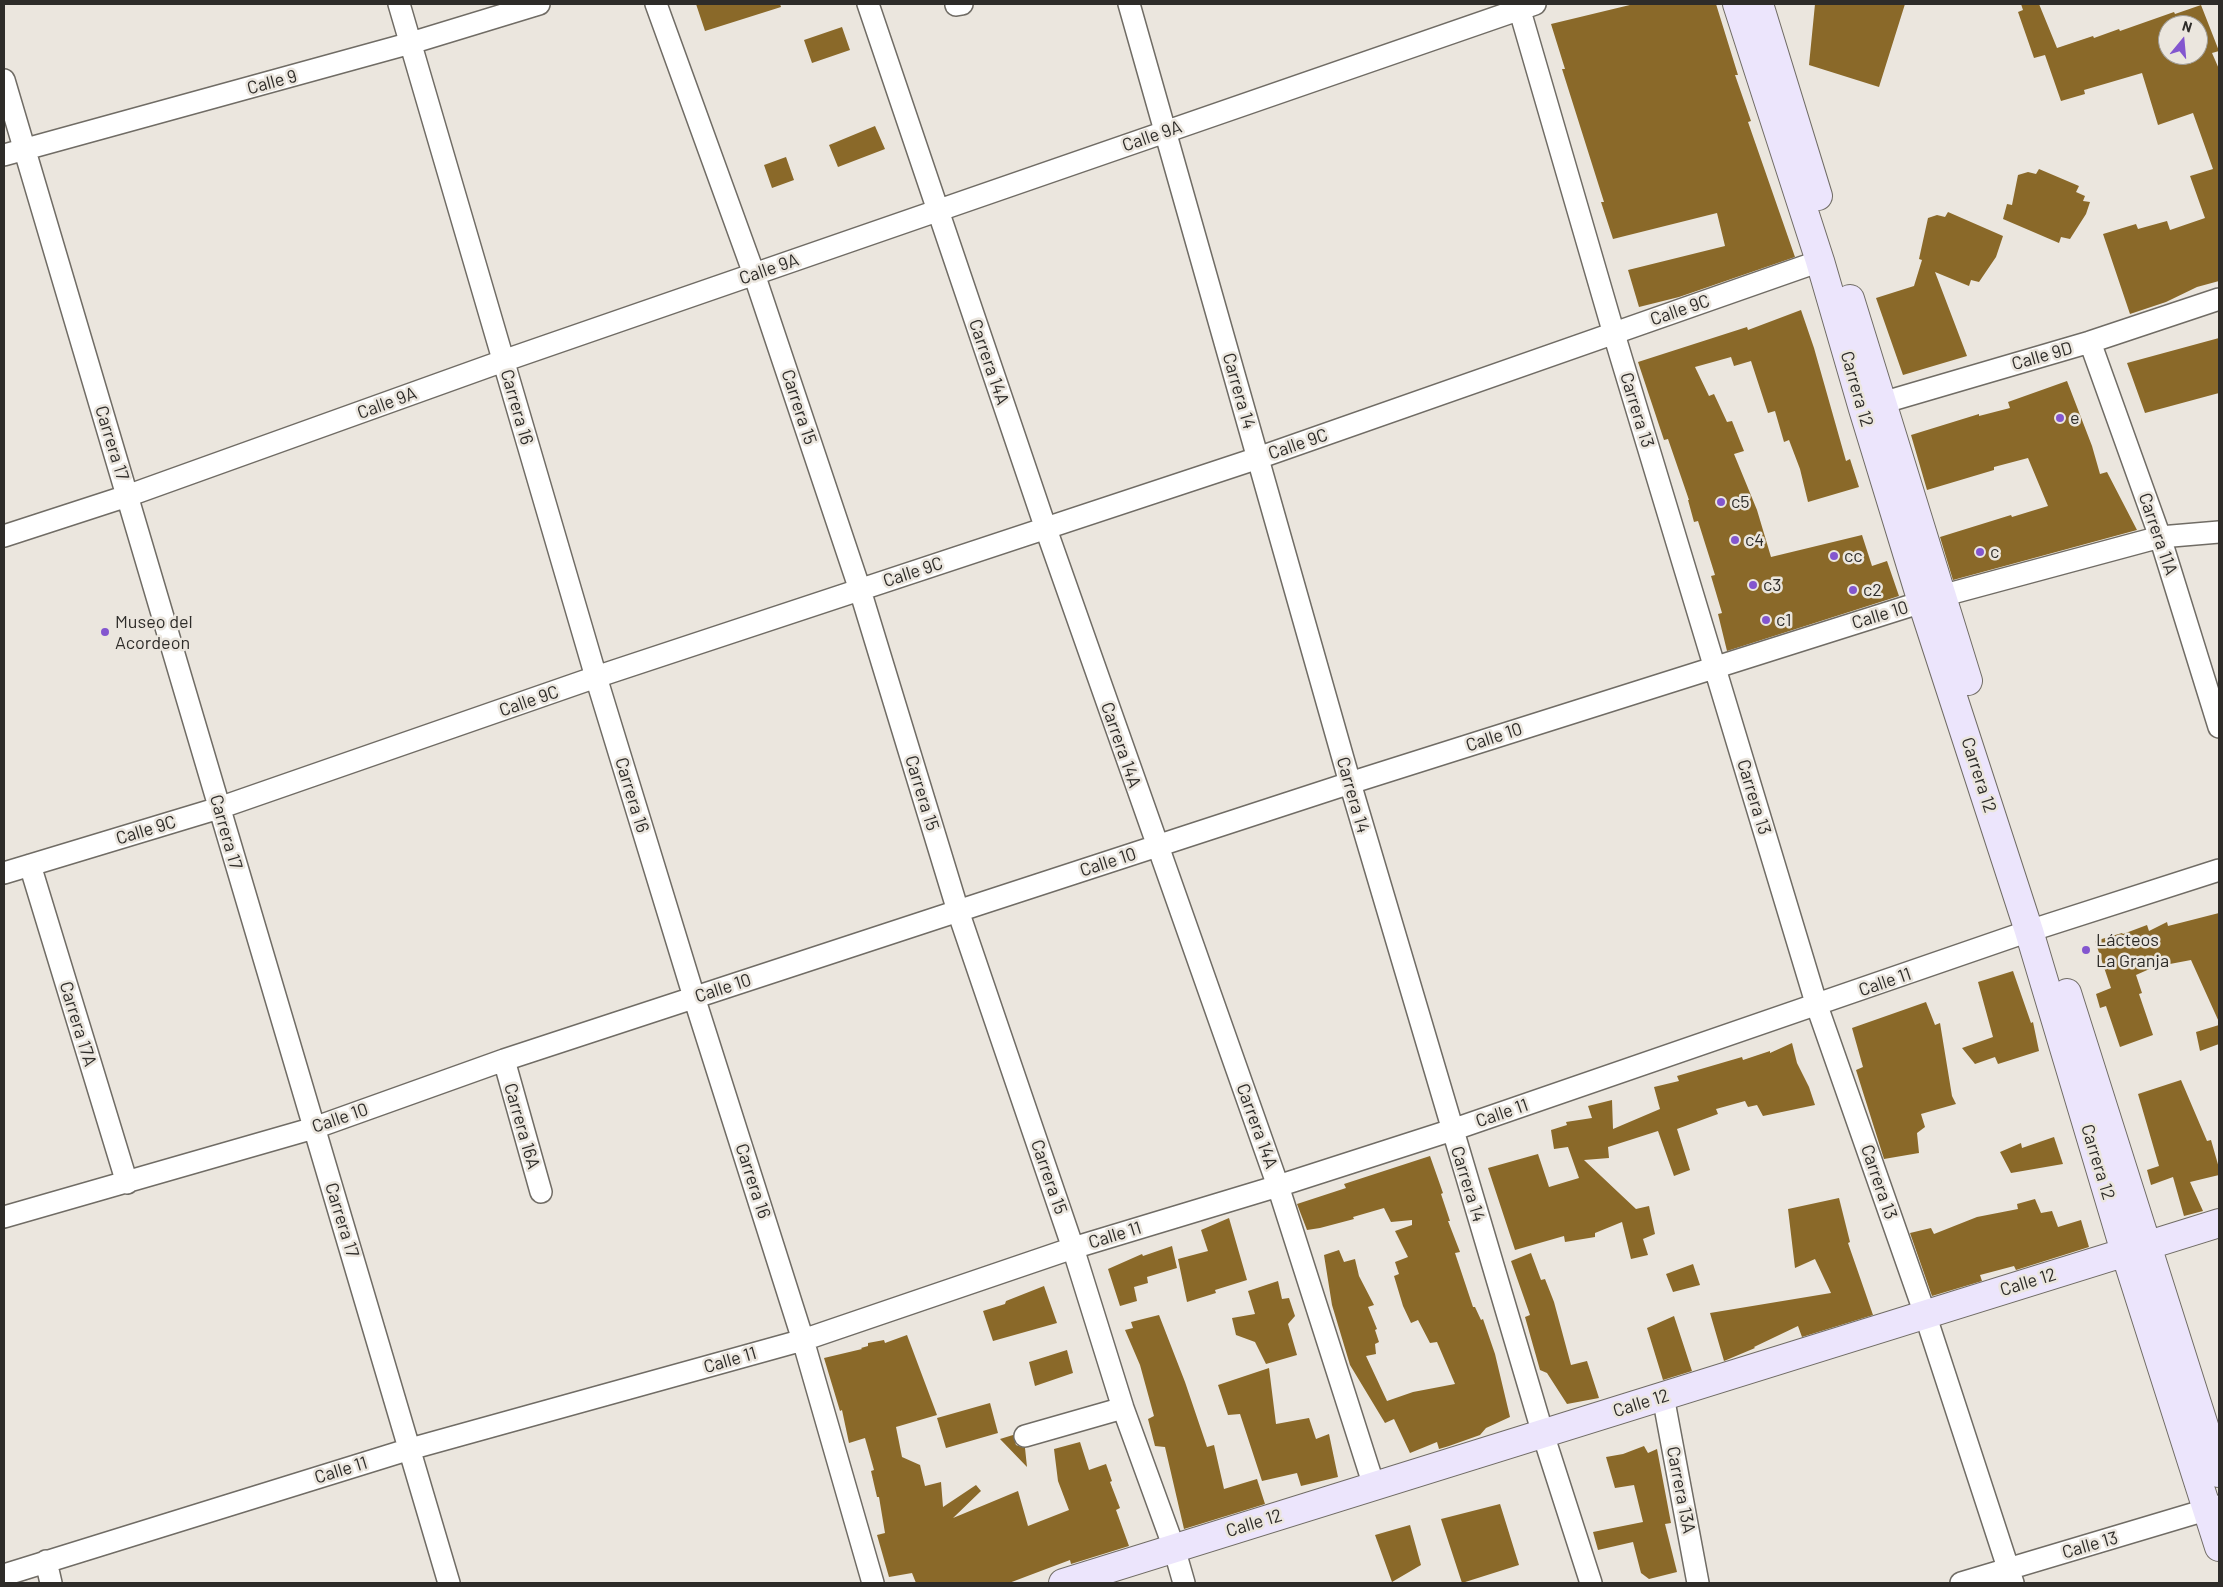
<!DOCTYPE html>
<meta charset="utf-8">
<style>
body{margin:0}
#map{position:relative;width:2223px;height:1587px;overflow:hidden;background:#ebe6de;font-family:Barlow,sans-serif}
canvas{display:block}
.frame{position:absolute;inset:0;border:5px solid #2e2c29;pointer-events:none}
.north{position:absolute;left:2158px;top:15px;width:50px;height:50px;box-sizing:border-box;background:#ebe6de;border:1px solid #9f9c96;border-radius:50%;rotate:17deg;font-size:14px;font-weight:700;line-height:20px;text-align:center;color:#2e2c29}
.north::after{content:'';display:block;margin:auto;width:18px;height:22px;background:#8356cf;clip-path:polygon(50% 0,100% 100%,50% 72%,0 100%)}
</style>
<div id="map">
<canvas width="2223" height="1587"></canvas>
<div class="frame"></div>
<div class="north">N</div>
</div>
<script>
const context = document.querySelector('canvas').getContext('2d');
context.lineJoin = 'round';
function paint(path, color) { context.fillStyle = color; context.fill(path, 'evenodd'); }
const toPath = rows => new Path2D(rows.map(r => 'M' + r).join(''));
function strokePath(path, color, width, dash) { context.strokeStyle = color; context.lineWidth = width; context.lineCap = dash ? 'butt' : 'round'; context.setLineDash(dash || []); context.stroke(path); }
function write(font, color, halo, rows, align = 'center') {
  context.font = font + ' Barlow,sans-serif'; context.lineWidth = 5; context.setLineDash([]); context.textBaseline = 'middle'; context.strokeStyle = halo; context.fillStyle = color; for (const [text, x, y, turn = 0] of rows) {
    context.save(); context.translate(x, y); context.rotate((+turn || 0) * Math.PI / 180); context.textAlign = isNaN(turn) ? turn : align; if (halo) context.strokeText(text, 0, 0); context.fillText(text, 0, 0); context.restore();
  }
}
const building = toPath([
 [696,4,780,4,781,7,705,31],
 [1634,4,1716,4,1738,75,1735,75,1751,121,1748,122,1795,257,1679,297,1639,307,1628,270,1725,246,1717,213,1613,239,1601,202,1604,202,1562,69,1565,69,1551,24],
 [1815,4,1905,4,1879,87,1809,65],
 [2021,4,2039,4,2057,48,2093,36,2094,38,2119,29,2120,31,2174,12,2175,14,2201,5,2219,51,2212,53,2219,69,2219,281,2197,287,2166,302,2130,314,2103,234,2136,224,2138,229,2167,221,2170,230,2205,218,2190,176,2213,169,2193,113,2158,125,2142,73,2084,90,2085,94,2061,101,2045,55,2034,58,2018,12,2023,10],
 [2168,25,2198,25,2198,55,2168,55],
 [842,27,850,50,812,63,804,40],
 [875,126,885,149,838,167,829,145],
 [786,157,794,180,772,188,764,165],
 [2039,169,2079,186,2076,192,2085,196,2083,201,2090,202,2086,214,2070,239,2061,237,2059,243,2003,219,2007,204,2012,205,2018,175,2028,172,2036,174],
 [1948,212,2003,236,1996,257,1979,282,1971,280,1969,286,1935,272,1967,356,1903,375,1876,298,1914,286,1922,260,1919,259,1928,218,1937,215,1945,217],
 [1801,310,1814,348,1846,461,1850,459,1859,487,1808,502,1800,469,1789,440,1784,442,1775,411,1768,413,1751,361,1734,366,1731,357,1695,367,1709,396,1714,394,1727,422,1732,421,1744,451,1734,454,1757,510,1771,557,1862,535,1872,566,1887,561,1899,596,1727,651,1718,614,1722,613,1711,576,1715,575,1698,521,1694,522,1688,500,1689,500,1668,439,1664,440,1638,362,1747,327,1748,330],
 [2219,338,2219,393,2145,413,2127,363],
 [2067,381,2092,446,2100,474,2107,472,2137,530,1953,580,1940,537,2011,515,2012,517,2048,506,2028,458,1994,467,1994,470,1927,490,1911,435,1979,414,1979,416,2010,408,2008,402],
 [2219,913,2219,1022,2191,960,2154,967,2136,975,2142,993,2139,994,2153,1035,2120,1047,2106,1006,2100,1008,2096,994,2111,988,2095,941,2122,933,2123,934,2147,925,2149,931,2167,922,2168,926],
 [2013,971,2031,1023,2033,1022,2039,1051,1998,1064,1995,1057,1975,1064,1962,1048,1993,1037,1978,982],
 [1926,1002,1935,1025,1940,1023,1952,1096,1956,1104,1921,1114,1925,1127,1917,1133,1919,1153,1884,1159,1856,1070,1863,1067,1852,1028],
 [2219,1025,2219,1044,2200,1051,2196,1032],
 [1792,1043,1797,1063,1809,1087,1815,1105,1763,1116,1757,1105,1748,1107,1745,1101,1716,1109,1718,1114,1677,1129,1690,1170,1674,1176,1658,1131,1608,1147,1609,1158,1584,1160,1636,1209,1649,1206,1655,1234,1643,1239,1648,1255,1631,1259,1622,1222,1595,1233,1595,1237,1565,1242,1564,1236,1515,1250,1488,1168,1538,1154,1549,1187,1579,1178,1568,1147,1554,1149,1551,1130,1567,1125,1566,1122,1592,1118,1588,1106,1612,1100,1613,1129,1660,1109,1654,1087,1679,1081,1677,1076,1742,1057,1743,1060,1770,1051,1770,1053],
 [2181,1080,2207,1141,2211,1140,2219,1168,2219,1175,2190,1182,2203,1211,2184,1216,2173,1177,2151,1185,2147,1170,2159,1166,2138,1094],
 [2054,1137,2063,1164,2011,1173,2000,1152,2021,1143,2022,1148],
 [1430,1156,1443,1193,1441,1194,1450,1221,1448,1221,1460,1252,1455,1253,1473,1307,1475,1307,1481,1320,1483,1319,1495,1354,1510,1417,1486,1428,1480,1435,1449,1446,1439,1449,1437,1442,1410,1453,1394,1419,1385,1423,1350,1365,1332,1305,1324,1255,1339,1250,1344,1262,1355,1259,1359,1276,1374,1305,1368,1307,1377,1329,1375,1330,1379,1342,1375,1344,1376,1354,1366,1356,1387,1401,1413,1392,1455,1384,1437,1342,1430,1343,1418,1320,1411,1323,1403,1306,1394,1276,1399,1274,1395,1262,1408,1257,1395,1231,1412,1225,1412,1220,1391,1222,1384,1208,1353,1217,1354,1219,1320,1228,1307,1230,1297,1204,1346,1188,1344,1184],
 [1839,1198,1850,1242,1848,1243,1873,1315,1802,1337,1798,1326,1754,1347,1755,1348,1724,1361,1710,1313,1831,1293,1815,1259,1795,1268,1788,1209],
 [2035,1199,2041,1213,2052,1211,2058,1227,2081,1220,2089,1247,2016,1270,2014,1266,1980,1275,1982,1281,1932,1296,1910,1233,1931,1228,1934,1234,1977,1217,2018,1209,2017,1204],
 [1229,1218,1247,1280,1215,1290,1216,1293,1187,1302,1178,1259,1208,1251,1201,1230],
 [1172,1246,1177,1268,1147,1277,1148,1283,1134,1287,1137,1301,1120,1306,1108,1269,1142,1254,1143,1256],
 [1531,1253,1541,1280,1545,1279,1554,1302,1571,1365,1587,1361,1599,1398,1567,1404,1547,1373,1540,1370,1525,1317,1530,1315,1511,1261],
 [1693,1264,1700,1285,1673,1292,1666,1274],
 [1278,1281,1282,1299,1289,1298,1295,1316,1288,1324,1297,1355,1266,1364,1255,1342,1236,1335,1232,1318,1255,1314,1248,1291],
 [1044,1286,1057,1323,993,1341,983,1311,1005,1304,1006,1301],
 [1159,1315,1185,1382,1207,1447,1214,1445,1224,1489,1257,1479,1265,1504,1184,1529,1165,1447,1155,1446,1148,1419,1154,1416,1140,1365,1125,1330,1133,1328,1131,1322],
 [1674,1316,1692,1371,1663,1380,1647,1328],
 [907,1335,937,1415,896,1427,902,1457,920,1465,925,1486,941,1482,943,1507,976,1485,981,1491,953,1518,1018,1491,1028,1526,1069,1510,1058,1481,1054,1449,1080,1442,1089,1470,1106,1464,1112,1481,1110,1482,1120,1508,1116,1510,1129,1546,1071,1564,1070,1560,1009,1583,916,1583,912,1573,889,1577,877,1535,885,1533,879,1497,877,1497,871,1471,874,1470,865,1438,849,1443,842,1410,840,1411,824,1358,862,1349,861,1348,868,1346,868,1343,884,1340,885,1343],
 [1067,1350,1073,1373,1035,1386,1029,1362],
 [1269,1368,1276,1424,1309,1418,1316,1439,1329,1434,1338,1477,1301,1486,1297,1473,1262,1481,1240,1414,1228,1415,1218,1385],
 [990,1403,998,1433,946,1448,937,1418],
 [1013,1435,1016,1445,1025,1448,1027,1467,1000,1439],
 [1644,1446,1648,1453,1657,1449,1671,1523,1665,1524,1677,1572,1649,1579,1641,1573,1633,1542,1598,1550,1593,1532,1643,1522,1634,1485,1615,1488,1606,1457,1623,1454],
 [1500,1504,1519,1565,1462,1583,1441,1519],
 [1410,1525,1421,1565,1392,1582,1375,1535]
]);
const street = toPath([
 [399,4,596,677,694,997,803,1340,873,1583],
 [656,4,754,274,860,590,958,911,1073,1248,1123,1408,1174,1548,1184,1583],
 [868,4,1046,529,1278,1186,1374,1486],
 [1129,4,1350,783,1543,1434,1591,1583],
 [1518,4,1614,334,1817,1006,1925,1314,2013,1583],
 [956,5,962,4],
 [4,80,449,1583],
 [4,155,411,43,539,4],
 [2090,342,2160,537,2219,727],
 [1868,407,2090,342,2219,299],
 [4,536,127,496,503,361,1535,4],
 [30,865,127,1183],
 [4,873,219,808,596,677,1258,458,1820,261],
 [504,1060,541,1192],
 [4,1217,314,1128,504,1060,958,911,1350,783,1941,596,2160,537,2219,532],
 [1663,1396,1698,1583],
 [1025,1436,1123,1408],
 [46,1561,51,1583],
 [4,1575,410,1449,803,1340,1073,1248,1278,1186,1452,1130,2029,931,2219,870],
 [1961,1583,2219,1506]
]);
const secondary = toPath([
 [1737,4,1820,261,1863,409,1922,602,2029,931,2125,1252,2219,1547],
 [1759,4,1818,196],
 [1850,299,1968,681],
 [2067,993,2219,1473],
 [1063,1583,2219,1223]
]);
const markers = [
 [2060,418,5,"#8356cf"],
 [1721,502,5,"#8356cf"],
 [1735,540,5,"#8356cf"],
 [1980,552,5,"#8356cf"],
 [1834,556,5,"#8356cf"],
 [1753,585,5,"#8356cf"],
 [1853,590,5,"#8356cf"],
 [1766,620,5,"#8356cf"],
 [105,632,5,"#8356cf"],
 [2086,950,5,"#8356cf"]
];
const streetNames = [
 ["Calle 9",272,82,-15],
 ["Calle 9A",1152,136,-19],
 ["Calle 9A",769,269,-19],
 ["Calle 9C",1680,310,-19],
 ["Calle 9D",2042,356,-16],
 ["Carrera 14A",989,362,71],
 ["Carrera 12",1857,389,74],
 ["Carrera 14",1239,391,74],
 ["Calle 9A",387,403,-20],
 ["Carrera 16",517,407,74],
 ["Carrera 15",799,407,72],
 ["Carrera 13",1637,410,73],
 ["Carrera 17",112,443,73],
 ["Calle 9C",1298,444,-19],
 ["Carrera 11A",2158,534,71],
 ["Calle 9C",913,572,-18],
 ["Calle 10",1880,615,-17],
 ["Calle 9C",529,701,-19],
 ["Calle 10",1494,737,-18],
 ["Carrera 14A",1121,745,71],
 ["Carrera 12",1979,775,72],
 ["Carrera 15",922,793,73],
 ["Carrera 16",632,795,73],
 ["Carrera 14",1353,795,74],
 ["Carrera 13",1754,797,73],
 ["Calle 9C",146,830,-17],
 ["Carrera 17",226,832,74],
 ["Calle 10",1108,862,-18],
 ["Calle 11",1885,982,-19],
 ["Calle 10",723,988,-18],
 ["Carrera 17A",78,1024,73],
 ["Calle 11",1502,1113,-19],
 ["Calle 10",340,1118,-19],
 ["Carrera 16A",522,1126,74],
 ["Carrera 14A",1257,1126,70],
 ["Carrera 12",2098,1162,73],
 ["Carrera 15",1049,1177,71],
 ["Carrera 16",753,1181,72],
 ["Carrera 13",1879,1182,71],
 ["Carrera 14",1468,1184,73],
 ["Carrera 17",342,1220,73],
 ["Calle 11",1115,1235,-17],
 ["Calle 12",2028,1282,-17],
 ["Calle 11",730,1360,-16],
 ["Calle 12",1641,1403,-17],
 ["Calle 11",341,1470,-17],
 ["Carrera 13A",1681,1490,79],
 ["Calle 12",1254,1523,-17],
 ["Calle 13",2090,1545,-16]
];
const poiNames = [
 ["e",2070,418],
 ["c5",1731,502],
 ["c4",1745,540],
 ["c",1990,552],
 ["cc",1844,556],
 ["c3",1763,585],
 ["c2",1863,590],
 ["c1",1776,620],
 ["Museo del",115,622],
 ["Acordeon",115,643],
 ["Lácteos",2096,940],
 ["La Granja",2096,961]
];
paint(building, '#8a6929');
strokePath(street, '#706c65', 24);
strokePath(secondary, '#706c65', 30);
strokePath(street, '#fff', 21);
strokePath(secondary, '#ece5fc', 28);
for (const [x, y, r, color] of markers) { const dot = new Path2D(); dot.arc(x, y, r, 0, 2 * Math.PI); context.fillStyle = color; context.fill(dot); strokePath(dot, '#ebe6de', 2); }
write('18px', '#2e2c29', '#ebe6de', streetNames);
write('18px', '#2e2c29', '#ebe6de', poiNames, 'left');
</script>
